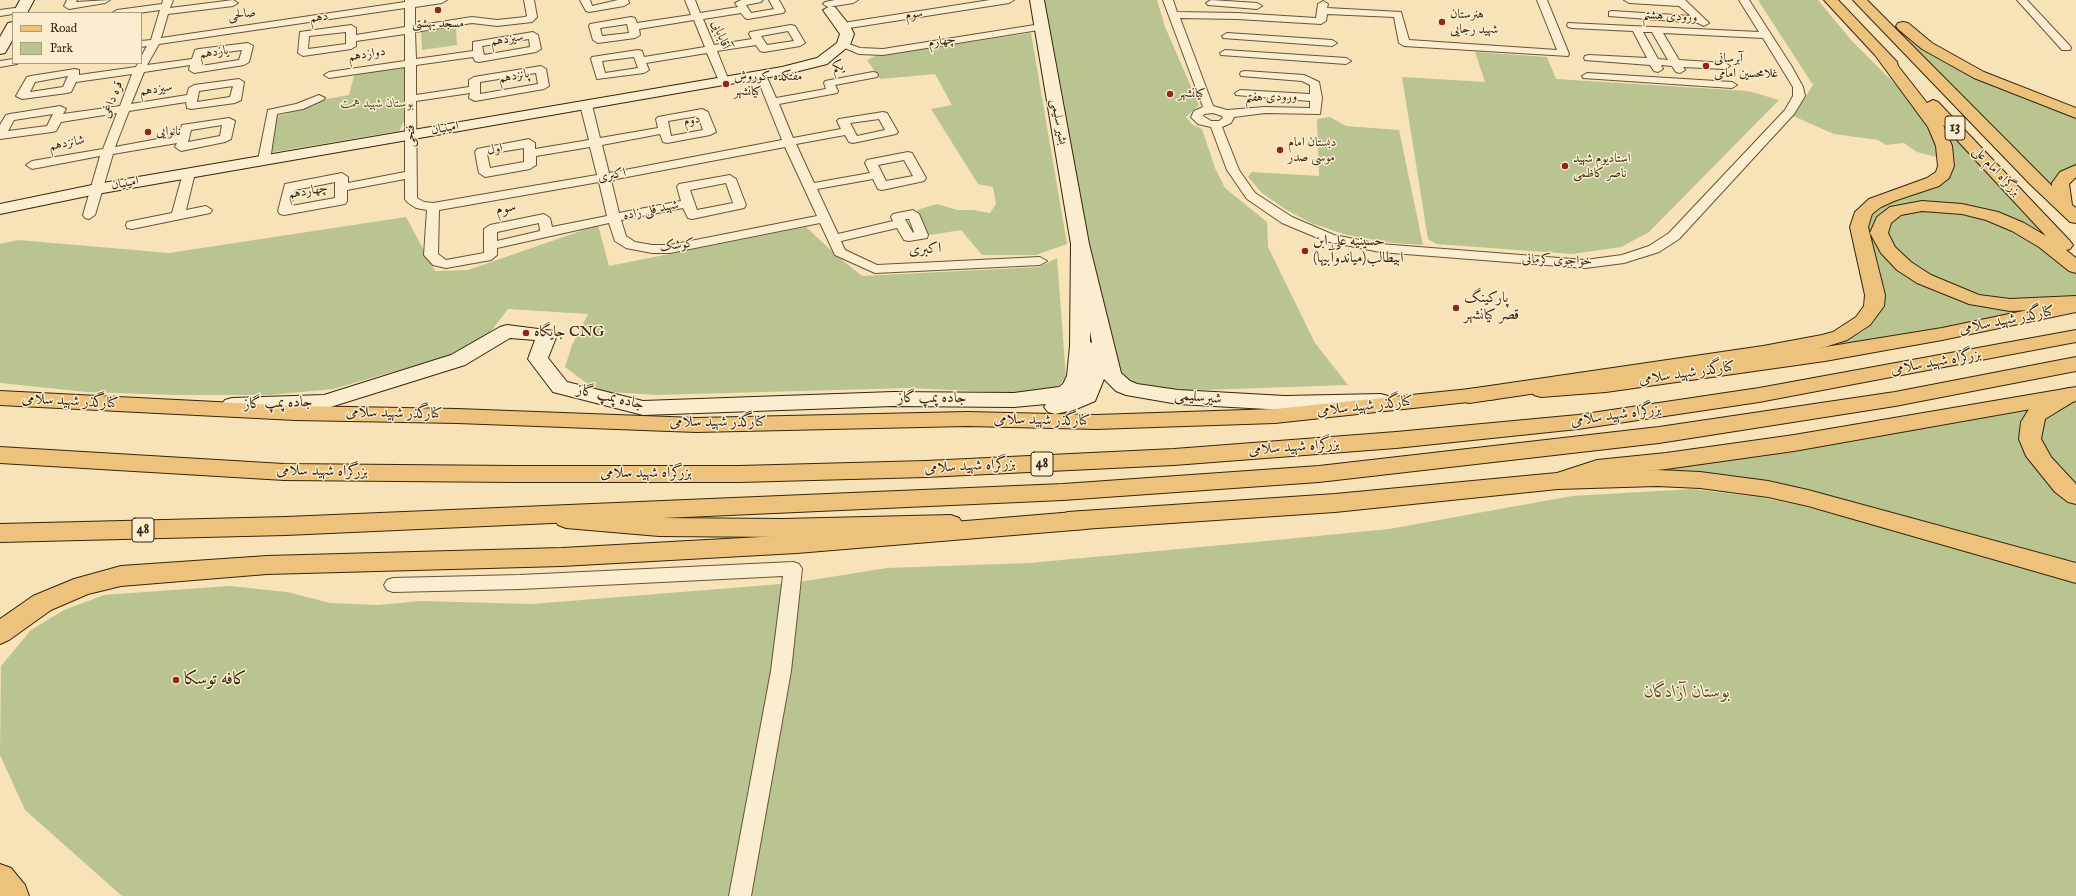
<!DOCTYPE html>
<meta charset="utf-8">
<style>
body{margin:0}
#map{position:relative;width:2076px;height:896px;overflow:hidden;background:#f7e3b7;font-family:"IM FELL English",serif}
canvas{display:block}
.legend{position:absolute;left:12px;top:12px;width:130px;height:52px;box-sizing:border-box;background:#faedd0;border:1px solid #ac9d82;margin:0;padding:5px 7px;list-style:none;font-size:12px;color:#37240d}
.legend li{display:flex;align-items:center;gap:8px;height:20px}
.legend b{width:20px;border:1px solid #ac9d82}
</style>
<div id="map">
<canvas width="2076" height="896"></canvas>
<ul class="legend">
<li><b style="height:5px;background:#ecc27c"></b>Road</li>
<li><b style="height:11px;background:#bac490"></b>Park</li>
</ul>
</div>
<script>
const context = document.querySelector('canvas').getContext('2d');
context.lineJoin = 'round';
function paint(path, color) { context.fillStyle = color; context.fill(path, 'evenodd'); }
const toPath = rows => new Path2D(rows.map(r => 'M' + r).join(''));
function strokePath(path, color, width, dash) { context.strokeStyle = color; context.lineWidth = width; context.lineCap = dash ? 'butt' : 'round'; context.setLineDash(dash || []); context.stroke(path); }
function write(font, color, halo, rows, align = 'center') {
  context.font = font + ' "IM FELL English",Amiri,serif'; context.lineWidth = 3; context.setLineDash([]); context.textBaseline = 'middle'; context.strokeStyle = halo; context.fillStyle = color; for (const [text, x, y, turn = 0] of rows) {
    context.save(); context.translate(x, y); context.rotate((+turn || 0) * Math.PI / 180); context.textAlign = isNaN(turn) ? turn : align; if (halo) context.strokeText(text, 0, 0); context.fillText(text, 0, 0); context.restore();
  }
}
const green = toPath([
 [1044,0,1157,0,1165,27,1199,105,1186,117,1192,124,1202,129,1215,168,1225,188,1267,222,1268,247,1315,343,1348,385,1175,391,1135,387,1120,378,1100,322,1061,89],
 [1758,0,1818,0,1851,40,1910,99,1931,127,1940,158,1917,152,1904,143,1886,145,1878,140,1834,134,1793,116,1813,85],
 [456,27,457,45,422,50,421,32],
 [1031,33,1067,244,1036,255,982,255,961,230,924,236,917,210,937,204,957,210,973,210,990,213,996,204,993,187,978,184,931,109,952,105,935,74,880,79,867,60,875,56],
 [1901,34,1907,34,2076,118,2076,166,2055,191],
 [1475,52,1547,57,1556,79,1748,91,1779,100,1649,232,1621,247,1572,254,1436,244,1428,239,1402,77,1485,82],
 [406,67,407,116,399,131,268,153,274,117,307,108,316,101,349,95,354,76,359,73],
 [1927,106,2055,245,2032,232,1928,203,1876,224,1920,280,2029,308,2028,313,1893,337,1839,345,1862,332,1872,324,1881,307,1866,229,1871,215,1891,202,1946,180,1952,173,1954,163,1952,147],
 [1330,117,1346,126,1399,130,1423,245,1393,243,1347,235,1311,223,1285,209,1262,193,1248,177,1252,172,1319,176,1317,119],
 [1933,208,2002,222,2067,264,2076,274,2076,296,2010,303,1953,290,1890,249,1886,224,1892,217],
 [406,217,435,271,468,270,598,225,609,266,806,227,836,255,862,276,1039,267,1057,258,1066,377,1057,388,1039,394,908,388,656,395,597,391,565,367,572,345,588,314,508,309,479,347,333,389,270,395,175,395,87,392,0,383,0,244,18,240,169,253],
 [2056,400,2027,419,2076,501,2076,566,1829,498,1611,472],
 [2076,401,2076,492,2047,461,2037,427,2056,407],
 [1692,489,1759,497,1803,506,2076,580,2076,896,122,896,25,810,0,755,1,666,31,630,64,610,104,595,229,586,287,592,330,603,378,605,421,601,532,604,793,583,887,568,1029,563,1287,539,1389,529,1572,496]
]);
const street = toPath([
 [67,0,77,0,76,2,110,0,105,3,69,9,64,6,67,0],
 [163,0,173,0,170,8,233,0,238,3,233,6,168,14,161,38,405,2,405,0,447,0,442,3,415,7,415,26,472,17,497,20,525,17,527,16,524,0,534,0,537,17,532,22,497,26,472,23,415,32,416,59,473,51,473,42,533,32,538,35,541,49,536,52,479,62,475,61,473,57,416,65,416,95,469,87,469,80,474,77,541,66,546,69,549,86,544,89,475,101,469,98,470,93,416,101,417,198,424,202,433,203,597,175,590,147,536,156,536,165,530,169,485,177,479,173,475,152,477,149,529,139,535,143,535,149,589,140,580,105,582,103,590,103,592,105,600,138,658,128,656,119,658,117,702,109,708,112,716,132,710,135,667,143,663,142,660,134,602,145,609,173,782,140,756,75,757,73,765,73,776,98,826,89,824,83,825,81,873,72,877,73,878,75,877,77,835,85,838,91,837,93,779,104,793,138,841,129,837,121,839,119,883,112,887,113,898,132,896,134,853,143,849,142,845,135,796,144,814,183,870,173,865,163,867,160,908,152,912,153,926,178,924,181,882,190,878,189,873,179,817,189,838,234,893,221,891,217,893,214,913,210,919,214,928,235,927,238,909,241,904,240,897,228,841,241,845,250,877,265,1040,257,1047,261,1040,265,875,273,835,255,820,223,670,253,652,253,626,248,615,241,609,223,497,248,497,255,491,260,446,268,433,265,424,255,427,210,416,208,407,202,405,199,405,179,347,190,347,201,345,204,284,215,280,214,278,211,285,184,342,173,348,177,348,183,405,172,405,67,329,78,324,75,329,72,405,61,405,34,356,41,356,46,351,49,303,56,298,53,300,32,351,25,356,28,356,35,405,27,405,8,159,44,147,65,192,59,195,50,199,49,248,43,253,46,249,62,244,65,194,73,189,70,190,65,144,72,131,104,187,95,189,88,194,85,239,79,244,82,241,100,235,103,191,109,187,108,186,102,129,111,115,147,179,135,182,125,229,118,235,121,231,139,225,142,181,151,175,147,177,143,113,154,95,215,89,219,85,218,83,215,100,156,32,169,26,165,32,161,103,149,117,113,61,122,56,131,52,132,0,139,0,125,6,115,10,114,60,106,66,109,63,114,120,106,132,74,76,82,71,92,67,93,22,99,16,96,27,77,31,76,75,69,79,70,79,75,136,67,138,63,141,63,141,57,147,46,141,47,141,41,151,40,160,10,138,13,112,13,117,10,162,4,163,0],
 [346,32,346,44,308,49,309,36,346,32],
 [529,39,530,47,484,55,482,46,529,39],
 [242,50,239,60,201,66,204,55,242,50],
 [536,73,538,84,480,94,480,82,536,73],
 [68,76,63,87,30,92,35,82,68,76],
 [233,86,230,97,197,102,199,91,233,86],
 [53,114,47,126,8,131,14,120,53,114],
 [698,116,703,130,671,136,668,121,698,116],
 [879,119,885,130,857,136,850,123,879,119],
 [222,125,220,136,188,142,191,130,222,125],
 [785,147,817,216,670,245,652,245,635,242,626,236,621,220,683,208,688,218,692,219,744,208,746,205,736,179,730,175,679,184,677,187,681,201,619,213,611,180,785,147],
 [524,148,524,162,490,168,487,154,524,148],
 [904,160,913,176,886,181,878,165,904,160],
 [335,182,335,198,291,206,295,190,335,182],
 [599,182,607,216,552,227,550,218,544,214,490,225,484,229,484,253,446,260,438,254,439,210,599,182],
 [726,183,733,203,697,210,690,190,726,183],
 [905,219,909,219,914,232,913,233,905,219],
 [539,223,540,231,497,241,497,232,539,223],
 [580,0,590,0,592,6,618,0,628,0,629,3,624,6,589,12,586,11,580,0],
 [685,0,695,0,700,13,738,7,735,3,741,0,763,0,761,2,746,5,751,13,774,9,769,0,779,0,785,11,783,13,748,19,745,18,741,13,703,19,714,45,752,39,749,34,750,32,791,25,795,26,805,43,800,46,764,52,760,51,756,45,717,51,729,81,724,84,719,81,707,53,646,63,649,70,644,73,597,79,591,59,592,57,638,50,642,51,644,57,705,47,694,20,639,29,640,35,635,38,598,43,593,40,589,26,590,24,631,17,635,18,637,23,691,15,685,0],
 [627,24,629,33,602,36,600,28,627,24],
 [788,31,794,41,767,45,761,36,788,31],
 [634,57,638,68,605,73,602,61,634,57],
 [835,0,858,0,853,3,828,7,823,4,825,2,835,0],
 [990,0,1014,0,1009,3,843,29,838,26,843,23,990,0],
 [1163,0,1173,0,1177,12,1237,13,1316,18,1318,4,1323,1,1328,4,1327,8,1401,12,1409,40,1557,50,1537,0,1547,0,1569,54,1568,56,1404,46,1399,43,1394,17,1327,14,1326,21,1321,24,1237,19,1180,18,1213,106,1227,110,1265,107,1310,108,1310,101,1236,95,1235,93,1240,90,1310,94,1310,85,1302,81,1241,76,1240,74,1241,72,1245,71,1304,75,1319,82,1322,98,1320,114,1265,113,1234,117,1231,123,1222,127,1239,170,1255,193,1292,217,1334,235,1380,244,1585,260,1622,255,1649,246,1669,233,1785,110,1793,96,1793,87,1763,38,1663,33,1679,60,1725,63,1730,66,1725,69,1683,67,1685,70,1680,73,1676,72,1672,66,1661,65,1663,69,1658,72,1654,71,1650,65,1585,60,1584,58,1585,56,1589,55,1647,58,1633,31,1572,28,1568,27,1567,25,1568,23,1759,32,1739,0,1749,0,1792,67,1803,87,1805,96,1794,114,1679,239,1659,252,1624,263,1585,268,1380,252,1325,241,1282,223,1247,199,1227,170,1211,127,1198,124,1191,117,1194,111,1203,107,1163,0],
 [1643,32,1652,32,1668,60,1658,59,1643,32],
 [1213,113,1222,116,1223,118,1219,121,1211,121,1203,116,1204,114,1213,113],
 [1211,0,1257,3,1262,6,1257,9,1208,5,1206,3,1211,0],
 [1624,0,1685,0,1709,23,1704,26,1698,23,1609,16,1609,12,1612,11,1691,16,1679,6,1629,3,1624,0],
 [2017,0,2027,0,2070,46,2071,48,2070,50,2062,50,2017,0],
 [22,7,25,8,25,12,0,16,0,10,22,7],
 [1041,24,1045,25,1046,27,1045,29,883,55,859,54,838,45,843,42,860,48,883,49,1041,24],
 [1227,33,1332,40,1337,43,1332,46,1223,38,1222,36,1227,33],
 [1225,50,1346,58,1351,61,1346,64,1221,55,1220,53,1225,50],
 [13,59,13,63,18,63,17,64,0,67,0,61,13,59],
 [1587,73,1732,82,1737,85,1732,88,1583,78,1582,76,1587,73],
 [319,95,325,98,323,100,303,109,277,114,270,160,268,163,260,163,258,160,268,110,296,104,319,95],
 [189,169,195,173,186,210,206,206,212,210,210,213,132,229,127,228,126,225,127,222,172,213,183,173,189,169],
 [793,562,799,564,802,569,791,671,751,896,729,896,771,671,783,576,520,589,393,592,387,590,384,585,387,580,393,578,520,575,793,562]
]);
const secondary = toPath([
 [20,0,34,0,27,13,13,13,20,0],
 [1030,0,1044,0,1089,244,1121,373,1130,381,1137,384,1178,390,1285,396,1381,394,1388,396,1392,401,1388,406,1381,408,1285,410,1178,404,1126,395,1116,391,1104,379,1095,401,1074,410,1055,414,1048,412,1044,407,1046,404,1014,407,893,406,643,415,553,392,528,359,535,340,510,338,465,365,324,409,232,412,225,410,221,405,225,400,232,398,324,395,451,355,500,327,507,325,554,331,557,335,548,358,567,382,643,401,893,392,1014,393,1059,387,1063,384,1067,376,1070,346,1071,244,1030,0],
 [1090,331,1092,343,1090,342,1090,331],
 [830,6,835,7,850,26,854,34,850,45,827,64,787,74,97,194,0,214,0,204,97,184,782,67,817,58,837,43,840,34,823,10,830,6],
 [13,22,13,39,5,53,0,54,0,37,8,23,13,22]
]);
const primary = toPath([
 [2076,300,2076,312,1942,340,1825,361,1606,392,1541,397,1534,395,1531,390,1534,385,1541,383,1606,378,1825,347,1942,328,2076,300],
 [1489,387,1496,389,1499,394,1496,399,1275,423,1096,429,967,426,696,432,457,423,295,420,0,405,0,391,295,406,457,409,696,418,967,412,1096,415,1275,409,1489,387],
 [2076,387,2076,401,1794,451,1666,469,1598,476,1558,489,1335,512,1068,530,1060,527,1056,521,1060,515,1068,512,1335,494,1557,473,1597,460,1666,453,1794,435,2076,387],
 [566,510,659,518,782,519,951,515,959,518,963,524,959,530,951,533,782,537,659,536,566,528,558,525,554,519,558,513,566,510]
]);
const highway = toPath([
 [1824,0,1838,0,1897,62,1898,66,1927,103,1933,100,1938,102,2070,241,2073,245,2070,249,2066,250,2076,258,2076,273,2069,271,2039,247,2012,231,1986,220,1962,214,1922,211,1901,215,1891,223,1888,233,1895,247,1911,262,1931,275,1979,295,2010,299,2076,296,2076,308,2010,311,1969,304,1917,283,1897,270,1881,253,1870,233,1877,217,1890,207,1922,201,1962,204,1998,212,2024,223,2046,236,1943,125,1952,146,1954,166,1949,178,1939,186,1894,201,1881,207,1872,214,1868,227,1885,295,1884,306,1870,325,1847,340,1825,347,1763,360,1469,403,1462,401,1459,396,1462,391,1469,389,1763,346,1822,335,1833,332,1856,317,1864,306,1865,295,1850,227,1855,212,1869,199,1927,178,1936,172,1938,166,1936,146,1928,127,1875,55,1824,0],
 [1853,0,1867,0,2052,186,2052,183,2060,172,2076,165,2076,177,2069,184,2072,205,2076,208,2076,223,2070,222,2030,184,1853,0],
 [1903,22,1908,23,1932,43,1984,72,2076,108,2076,118,1974,78,1922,49,1898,29,1896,26,1898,23,1903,22],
 [2076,330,2076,342,1759,402,1578,429,1396,448,1174,465,926,477,739,482,514,482,284,480,0,463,0,447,284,464,514,466,739,466,926,461,1174,449,1396,432,1578,415,1759,388,2076,330],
 [2076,357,2076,371,1895,406,1659,443,1319,482,1063,500,286,535,0,542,0,524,286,517,1063,484,1319,466,1659,427,1895,392,2076,357],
 [2069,388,2076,390,2076,400,2045,419,2041,439,2051,457,2076,484,2076,504,2068,502,2055,492,2026,456,2019,439,2021,422,2029,409,2062,390,2069,388],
 [1657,470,1700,472,1768,481,1808,490,2076,563,2076,583,1808,506,1768,497,1700,488,1657,486,1558,489,1550,487,1547,481,1550,475,1558,473,1657,470],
 [1086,511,1094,514,1098,520,1094,526,1086,529,797,553,562,566,267,574,121,586,88,594,51,610,9,640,0,644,0,619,33,596,74,579,121,566,267,556,562,548,797,535,1086,511],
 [0,864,11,868,25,885,29,896,0,896,0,864]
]);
const markers = [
 [438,10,4,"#8f2418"],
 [1442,22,4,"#8f2418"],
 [1706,66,4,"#8f2418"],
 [726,84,4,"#8f2418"],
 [1170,94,4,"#8f2418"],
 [148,132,4,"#8f2418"],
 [1280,150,4,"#8f2418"],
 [1565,166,4,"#8f2418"],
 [1305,251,4,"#8f2418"],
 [1456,308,4,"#8f2418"],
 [526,333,4,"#8f2418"],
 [176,680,4,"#8f2418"]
];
const farStreetnames = [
 ["صالحی",242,15,-8],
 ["سوم",914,15,-9],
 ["ورودی هشتم",1670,17,3],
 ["دهم",319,18,-8],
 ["آقابابایی",720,35,67],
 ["سیزدهم",507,40,-9],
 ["چهارم",942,42,-9],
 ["یازدهم",214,53,-8],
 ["دوازدهم",367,55,-9],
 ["یکم",838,68,-14],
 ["پانزدهم",514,77,-10],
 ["سیزدهم",156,90,-9],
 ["ورودی هفتم",1271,98,-1],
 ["قره داغی",113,100,-69],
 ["دوم",692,121,-12],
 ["بشیر سلیمی",1058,122,80],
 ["امینیان",445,129,-10],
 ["فتحی",411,136,-90],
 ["شانزدهم",67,144,-11],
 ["اول",495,150,-12],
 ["بزرگراه امام علی",1996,172,47],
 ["اکبری",612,176,-11],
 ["امینیان",125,184,-10],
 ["چهاردهم",308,192,-10],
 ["شهید قلی زاده",651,211,-12],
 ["کوشک",677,246,-7],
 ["خواجوی کرمانی",1557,261,2]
];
const farPoinames = [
 ["هنرستان",1450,15],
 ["شهید رجایی",1450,30],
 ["مسجد بهشتی",438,24,"center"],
 ["آبرسانی",1714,59],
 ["غلامحسین امامی",1714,74],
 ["مفتکده کوروش",734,77],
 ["کیانشهر",734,92],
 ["کیانشهر",1178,94],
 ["نانوایی",156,132],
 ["دبستان امام",1288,143],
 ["موسی صدر",1288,158],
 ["استادیوم شهید",1573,159],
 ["ناصر کاظمی",1573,174]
];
const farParknames = [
 ["بوستان شهید همت",377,104]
];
const shields = [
 [1955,128,20],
 [1042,464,22],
 [143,530,22]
];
const shieldNames = [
 ["13",1955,128],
 ["48",1042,464],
 ["48",143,530]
];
const streetNames = [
 ["سوم",506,209,-11],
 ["اکبری",925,250,-3],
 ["کنارگذر شهید سلامی",2007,321,-11],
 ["بزرگراه شهید سلامی",1936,363,-10],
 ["کنارگذر شهید سلامی",1687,374,-8],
 ["جاده پمپ گاز",610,398,13],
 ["شیرسلیمی",1198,398,5],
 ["جاده پمپ گاز",932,399],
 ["کنارگذر شهید سلامی",70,402,3],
 ["جاده پمپ گاز",278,404,-2],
 ["کنارگذر شهید سلامی",1365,407,-6],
 ["کنارگذر شهید سلامی",394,414,1],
 ["بزرگراه شهید سلامی",1616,416,-8],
 ["کنارگذر شهید سلامی",1042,421,1],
 ["کنارگذر شهید سلامی",718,423],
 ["بزرگراه شهید سلامی",1294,448,-4],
 ["بزرگراه شهید سلامی",970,467,-3],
 ["بزرگراه شهید سلامی",322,472,1],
 ["بزرگراه شهید سلامی",646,474]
];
const poiNames = [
 ["حسینیه علی ابن",1313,242],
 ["ابیطالب(میاندوآبیها)",1313,259],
 ["پارکینگ",1464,299],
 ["قصر کیانشهر",1464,316],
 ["جایگاه CNG",534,333]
];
const nearPoinames = [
 ["کافه توسکا",184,680]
];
const nearParknames = [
 ["بوستان آزادگان",1687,693]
];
paint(green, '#bac490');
strokePath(street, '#675438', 2);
strokePath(secondary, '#37240d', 2);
strokePath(primary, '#37240d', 2);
strokePath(highway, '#37240d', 2);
paint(street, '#faedd0');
paint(secondary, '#faedd0');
paint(primary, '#ecc27c');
paint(highway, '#ecc27c');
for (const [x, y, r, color] of markers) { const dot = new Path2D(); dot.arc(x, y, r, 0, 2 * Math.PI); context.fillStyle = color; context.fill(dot); strokePath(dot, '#faedd0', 1.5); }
write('13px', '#37240d', '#faedd0', farStreetnames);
write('13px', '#37240d', '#faedd0', farPoinames, 'left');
write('italic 13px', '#584c2e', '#faedd0', farParknames);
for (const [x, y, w] of shields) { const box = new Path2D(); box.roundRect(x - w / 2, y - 12, w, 24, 3); context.fillStyle = '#faedd0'; context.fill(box); strokePath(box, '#37240d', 1); }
write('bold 14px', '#37240d', null, shieldNames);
write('15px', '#37240d', '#faedd0', streetNames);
write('15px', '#37240d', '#faedd0', poiNames, 'left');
write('18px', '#37240d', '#faedd0', nearPoinames, 'left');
write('italic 18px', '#584c2e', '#faedd0', nearParknames);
</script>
